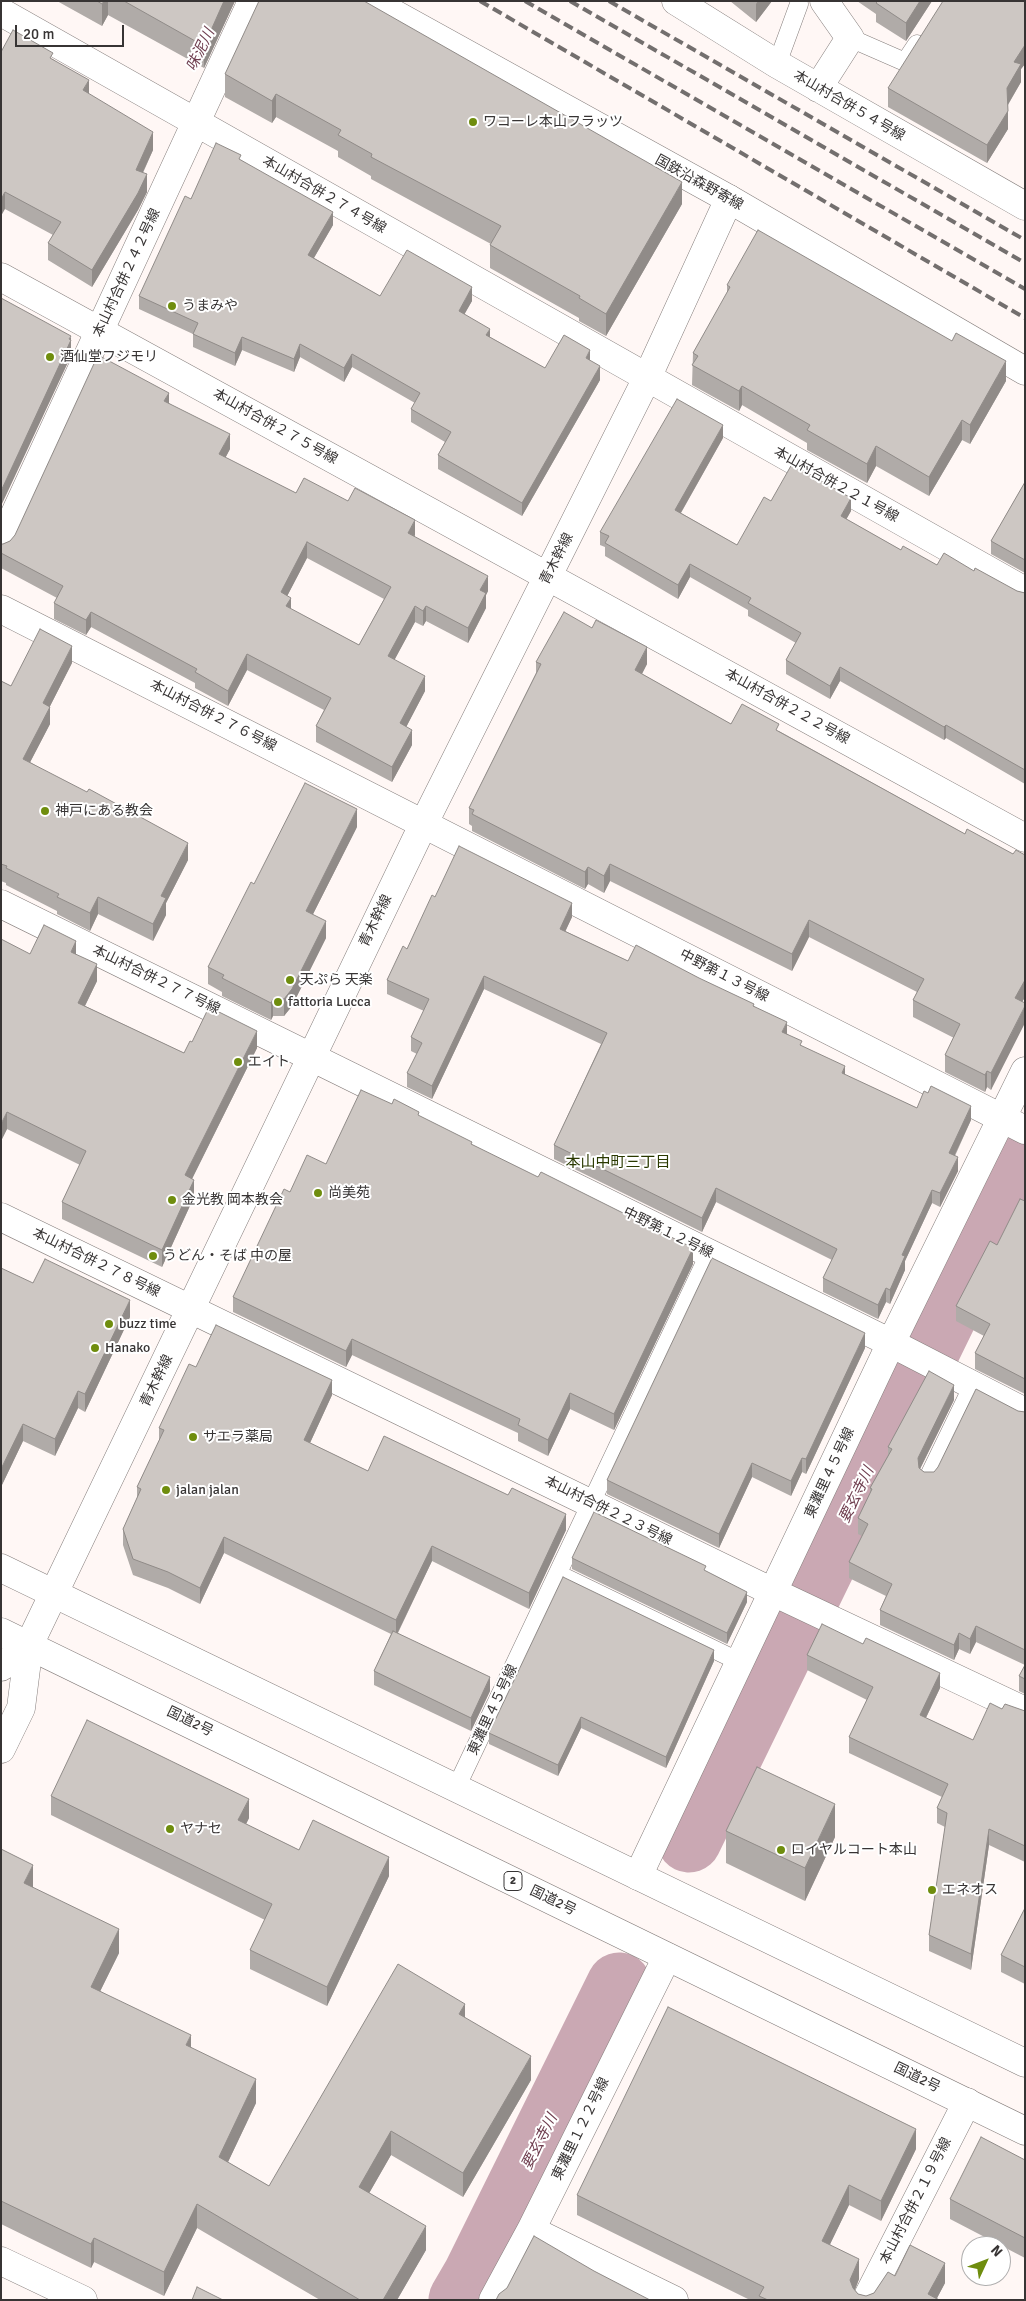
<!DOCTYPE html>
<meta charset="utf-8">
<style>
body{margin:0}
#map{position:relative;width:1026px;height:2301px;overflow:hidden;background:#fff7f5;font-family:Signika,sans-serif}
canvas{display:block}
.frame{position:absolute;inset:0;border:2px solid #373434;pointer-events:none}
.north{position:absolute;left:961px;top:2236px;width:50px;height:50px;box-sizing:border-box;background:#fff;border:1px solid #afaeae;border-radius:50%;rotate:47deg;font-size:14px;font-weight:700;line-height:20px;text-align:center;color:#373434}
.north::after{content:'';display:block;margin:auto;width:18px;height:22px;background:#6f8d0e;clip-path:polygon(50% 0,100% 100%,50% 72%,0 100%)}
.scale{position:absolute;left:15px;top:25px;width:109px;height:22px;box-sizing:border-box;border:2px solid #373434;border-top:0;padding-left:6px;font-size:15px;line-height:18px;white-space:nowrap;color:#373434;-webkit-text-stroke:4px #fff;paint-order:stroke}
</style>
<div id="map">
<canvas width="1026" height="2301"></canvas>
<div class="frame"></div>
<div class="north">N</div>
<div class="scale">20 m</div>
</div>
<script>
const context = document.querySelector('canvas').getContext('2d');
context.lineJoin = 'round';
const toPath = rows => new Path2D(rows.map(r => 'M' + r).join(''));
function strokePath(path, color, width, dash) { context.strokeStyle = color; context.lineWidth = width; context.lineCap = dash ? 'butt' : 'round'; context.setLineDash(dash || []); context.stroke(path); }
function paint(path, color) { context.fillStyle = color; context.fill(path, 'evenodd'); }
function write(font, color, halo, rows, align = 'center') {
  context.font = font + ' Signika,"Noto Sans JP",sans-serif'; context.lineWidth = 4; context.setLineDash([]); context.textBaseline = 'middle'; context.strokeStyle = halo; context.fillStyle = color; for (const [text, x, y, turn = 0] of rows) {
    context.save(); context.translate(x, y); context.rotate((+turn || 0) * Math.PI / 180); context.textAlign = isNaN(turn) ? turn : align; if (halo) context.strokeText(text, 0, 0); context.fillText(text, 0, 0); context.restore();
  }
}
const river = toPath([
 [689,1840,1025,1150],
 [461,2300,475,2276,619,1985]
]);
const lane = toPath([
 [850,38,905,62,917,44],
 [777,64,799,4],
 [928,1478,973,1385],
 [558,1574,740,1662],
 [456,1788,709,1254]
]);
const street = toPath([
 [371,1,729,199,1025,371],
 [676,1,777,64,1025,206],
 [1,12,1025,591],
 [818,88,850,38,824,1],
 [1,544,252,1],
 [1,609,1025,1130],
 [1,904,891,1343,1025,1412],
 [1,1217,773,1592,1025,1711],
 [638,1876,891,1343,1025,1071],
 [531,2230,674,2300],
 [1,2261,83,2300],
 [493,2300,531,2230,667,1957],
 [866,2300,967,2102]
]);
const secondary = toPath([
 [1,277,1025,838],
 [1,1667,29,1645],
 [1,1749,21,1708,29,1645,424,823,647,378,729,199]
]);
const highway = toPath([
 [1,1568,1025,2063],
 [1,1632,1025,2131]
]);
const rail = toPath([
 [480,1,1025,318],
 [525,1,1025,289],
 [570,1,1025,263],
 [609,1,1025,240]
]);
const wall = toPath([
 [57,1,235,1,204,68,108,15,102,26],
 [730,1,772,1,756,22],
 [857,1,932,1,906,41,876,22,876,14],
 [1025,1,1025,64,1021,69,1021,82,1008,105,1008,129,987,163,888,107,888,88],
 [1,52,53,59,89,94,153,150,143,173,147,192,138,210,92,287,48,260,48,243,53,235,5,209],
 [225,74,682,204,606,336,579,321,579,318,490,268,490,245,491,244,371,179,371,176,338,157,338,151,276,117,272,123,225,97],
 [241,160,333,225,314,258,380,296,472,301,464,314,490,337,545,368,590,361,600,380,522,516,438,469,438,455,445,442,411,422,411,409,415,403,352,367,344,382,300,357,294,372,242,350,235,366,193,347,193,334,139,309,139,296,191,199],
 [727,285,1006,381,970,444,962,440,929,496,876,466,867,483,807,450,807,443,742,405,739,411,692,385,693,353,727,294],
 [169,403,230,449,225,458,296,493,348,501,415,535,414,537,488,591,486,595,486,608,468,643,426,621,423,626,415,622,394,660,425,691,406,727,412,745,392,782,316,742,316,726,324,710,247,670,228,706,195,688,195,683,91,627,86,635,54,619,54,603,57,598,1,568,1,544,3,544,10,541],
 [307,558,384,599,359,645,291,609,287,596],
 [723,438,681,513,737,545,771,501,851,511,846,519,901,550,937,565,974,571,1017,591,1025,593,1025,784,946,738,944,740,840,681,830,699,786,674,786,660,796,643,748,616,748,610,690,577,678,599,605,556,605,547,600,545,600,532],
 [1025,482,1025,573,991,554,991,541],
 [592,628,647,664,642,674,731,724,779,731,965,834,1013,854,1025,855,1025,997,1022,1002,991,1090,987,1087,985,1092,945,1072,945,1055,954,1038,913,1017,913,1000,917,992,809,937,792,971,610,881,604,893,588,884,585,889,472,831,472,826,469,824,469,808,536,673,536,662],
 [72,663,50,706,50,724,30,762,188,860,166,903,166,915,153,941,98,914,90,931,57,914,57,911,6,885,6,883,1,881,1,681,11,686],
 [357,827,313,914,326,938,292,1006,284,1016,273,1016,271,1020,222,996,222,992,208,984,208,967,254,884],
 [435,897,572,917,565,931,628,961,754,1006,802,1046,845,1075,917,1108,971,1120,955,1156,958,1171,940,1207,932,1203,905,1261,905,1270,890,1304,886,1302,878,1319,823,1292,823,1278,832,1260,716,1202,702,1232,554,1159,554,1145,601,1044,484,989,432,1099,407,1087,407,1073,417,1054,411,1051,411,1037,424,1011,387,994,387,980,407,949],
 [30,954,76,954,97,981,85,1006,184,1053,192,1042,257,1048,192,1179,194,1197,162,1267,62,1219,62,1202,80,1165,7,1129,1,1141],
 [392,1104,419,1116,693,1264,614,1430,570,1409,548,1456,518,1441,518,1433,352,1355,346,1367,233,1312,233,1297,290,1192,326,1164],
 [1025,1201,1025,1394,975,1369,975,1353,984,1336,956,1321,956,1306,997,1245],
 [33,1283,130,1317,85,1412,78,1408,55,1456,23,1441,1,1487],
 [865,1348,806,1474,802,1472,791,1496,752,1477,719,1548,607,1494,607,1480],
 [196,1367,332,1395,310,1443,368,1471,566,1530,529,1609,432,1561,398,1633,490,1691,471,1731,374,1685,374,1671,391,1634,224,1553,200,1604,168,1588,133,1575,123,1545,123,1529,137,1498,137,1487,159,1441,159,1428],
 [954,1400,920,1469,924,1472,934,1472,1018,1411,1025,1412,1025,1694,1019,1691,1019,1676,1025,1665,976,1642,970,1654,959,1649,954,1660,880,1625,880,1610,886,1596,849,1578,849,1562,862,1536,858,1534,858,1518,870,1494,870,1488,888,1455,888,1447],
 [572,1558,706,1571,747,1602,727,1644,572,1569],
 [807,1655,940,1688,926,1718,973,1740,1002,1709,1025,1711,1025,1862,989,1845,971,1970,929,1951,929,1935,945,1827,937,1823,937,1808,942,1797,849,1753,849,1737,867,1700,807,1670],
 [714,1661,666,1768,581,1728,558,1776,489,1744,489,1733],
 [51,1796,249,1818,246,1824,299,1850,389,1876,327,2006,250,1969,250,1950,265,1920,51,1815],
 [726,1831,835,1837,805,1901,726,1863],
 [1,1849,33,1888,119,1953,100,1991,191,2047,256,2103,228,2162,269,2186,465,2018,531,2080,463,2197,391,2155,369,2193,426,2250,397,2300,320,2300,197,2228,164,2296,94,2262,91,2268,1,2224],
 [1025,1908,1025,1984,1001,1972,1001,1955],
 [916,2149,881,2221,849,2205,830,2244,859,2279,855,2290,858,2294,866,2296,874,2293,895,2276,945,2283,937,2298,939,2300,750,2300,577,2215,577,2195],
 [1025,2160,1025,2258,950,2219,950,2199]
]);
const shadedWall = toPath([
 [104,1,108,1,108,15,102,26,102,4],
 [224,1,235,1,204,68,204,46],
 [758,1,772,1,756,22,756,4],
 [920,1,932,1,906,41,906,23],
 [1025,45,1025,64,1021,69,1021,82,1007,106,1007,88,1014,62],
 [89,80,89,97,83,90],
 [276,94,276,117,272,123,272,101],
 [1008,111,1008,129,987,163,987,145],
 [153,132,153,150,136,187,136,170],
 [147,174,147,192,138,210,92,287,92,270],
 [682,182,682,204,606,336,606,314],
 [5,192,5,209,1,216,1,199],
 [333,212,333,225,308,268,308,255],
 [472,287,472,301,459,324,459,311],
 [490,329,490,342,486,335],
 [71,336,71,356,1,506,1,491],
 [242,337,242,350,235,366,235,353],
 [300,344,300,357,294,372,294,359],
 [590,350,590,363,586,358],
 [352,354,352,367,344,382,344,368],
 [1006,361,1006,381,970,444,970,425],
 [600,366,600,380,522,516,522,503],
 [742,386,742,405,739,411,739,391],
 [169,393,169,408,164,401],
 [962,420,962,440,929,496,929,477],
 [723,425,723,438,675,523,675,510],
 [230,434,230,449,219,470,219,454],
 [876,446,876,466,867,483,867,464],
 [851,498,851,511,841,529,841,516],
 [415,520,415,535,408,548,408,533],
 [307,542,307,558,281,608,281,592],
 [690,564,690,577,678,599,678,585],
 [488,576,488,591,486,595,486,608,468,643,468,628,480,590],
 [291,598,291,613,286,606],
 [415,606,415,622,388,672,388,656],
 [426,606,426,621,423,626,423,611],
 [91,612,91,627,86,635,86,620],
 [72,646,72,663,43,720,43,703],
 [647,647,647,664,635,687,635,670],
 [247,654,247,670,228,706,228,691],
 [840,667,840,681,830,699,830,686],
 [425,676,425,691,400,739,400,723],
 [50,707,50,724,23,776,23,759],
 [946,725,946,738,944,740,944,727],
 [412,730,412,745,392,782,392,767],
 [357,809,357,827,306,928,306,911],
 [188,843,188,860,166,903,166,915,153,941,153,924,161,896],
 [610,864,610,881,604,893,604,876],
 [588,867,588,884,585,889,585,872],
 [98,897,98,914,90,931,90,913],
 [572,903,572,917,560,943,560,929],
 [809,920,809,937,792,971,792,954],
 [326,921,326,938,292,1006,284,1016,284,999],
 [76,941,76,959,71,952],
 [97,964,97,981,78,1020,78,1003],
 [484,976,484,989,432,1099,432,1086],
 [1025,980,1025,997,1015,1015,1015,998],
 [273,999,273,1016,271,1020,271,1003],
 [1025,1006,1025,1023,991,1090,991,1073],
 [787,1022,787,1036,782,1032],
 [257,1031,257,1048,185,1193,185,1175],
 [845,1066,845,1080,842,1073],
 [987,1071,987,1087,985,1092,985,1075],
 [971,1106,971,1120,949,1167,949,1153],
 [7,1112,7,1129,1,1141,1,1124],
 [958,1157,958,1171,940,1207,940,1193],
 [194,1180,194,1197,162,1267,162,1250],
 [716,1188,716,1202,702,1232,702,1218],
 [932,1190,932,1203,905,1261,905,1270,890,1304,890,1290,902,1255],
 [693,1248,693,1264,614,1430,614,1414],
 [886,1288,886,1302,878,1319,878,1305],
 [130,1300,130,1317,85,1412,85,1394],
 [865,1333,865,1348,806,1474,806,1459],
 [352,1339,352,1355,346,1367,346,1351],
 [332,1380,332,1395,304,1456,304,1440],
 [954,1385,954,1400,918,1473,918,1458],
 [78,1391,78,1408,55,1456,55,1439],
 [570,1393,570,1409,548,1456,548,1440],
 [23,1424,23,1441,1,1487,1,1469],
 [802,1458,802,1472,791,1496,791,1481],
 [752,1463,752,1477,719,1548,719,1534],
 [566,1514,566,1530,529,1609,529,1593],
 [224,1537,224,1553,200,1604,200,1588],
 [432,1546,432,1561,396,1636,396,1620],
 [747,1592,747,1602,727,1644,727,1633],
 [976,1626,976,1642,970,1654,970,1639],
 [959,1633,959,1649,954,1660,954,1645],
 [714,1650,714,1661,666,1768,666,1757],
 [940,1673,940,1688,920,1730,920,1715],
 [490,1677,490,1691,471,1731,471,1718],
 [581,1717,581,1728,558,1776,558,1765],
 [249,1799,249,1818,238,1840,238,1820],
 [835,1804,835,1837,805,1901,805,1868],
 [989,1829,989,1845,971,1970,971,1954],
 [389,1857,389,1876,327,2006,327,1987],
 [33,1865,33,1888,24,1883],
 [119,1929,119,1953,91,2010,91,1987],
 [465,2004,465,2027,459,2014],
 [191,2035,191,2058,186,2045],
 [531,2056,531,2080,463,2197,463,2173],
 [256,2079,256,2103,219,2181,219,2157],
 [916,2129,916,2149,881,2221,881,2201],
 [391,2131,391,2155,359,2211,359,2187],
 [849,2185,849,2205,822,2261,822,2241],
 [197,2204,197,2228,164,2296,164,2272],
 [426,2226,426,2250,397,2300,383,2300],
 [94,2238,94,2262,91,2268,91,2244],
 [859,2259,859,2279,851,2300,850,2280],
 [945,2263,945,2283,936,2300,928,2294]
]);
const building = toPath([
 [97,1,104,1,102,4,97,1],
 [124,1,224,1,204,46,124,1],
 [259,1,364,1,682,182,606,314,579,298,580,296,490,245,501,226,371,157,372,154,338,135,341,130,276,94,272,101,225,74,259,1],
 [878,1,920,1,906,23,876,3,878,1],
 [943,1,1025,1,1025,45,1014,62,1021,64,1007,88,1008,111,987,145,888,88,943,1],
 [13,30,53,53,50,58,89,80,83,90,153,132,136,170,147,174,138,193,92,270,48,243,61,222,5,192,1,199,1,52,13,30],
 [216,143,241,155,239,159,333,212,308,255,380,296,407,250,472,287,459,311,490,329,486,335,545,368,564,335,590,350,586,358,600,366,522,503,438,455,451,432,411,409,420,393,352,354,344,368,300,344,294,359,242,337,235,353,193,334,198,323,139,296,185,196,191,199,216,143],
 [758,230,952,341,956,333,1006,361,970,425,962,420,929,477,876,446,867,464,807,430,810,425,742,386,739,391,692,365,698,356,693,353,730,287,727,285,758,230],
 [1,298,71,336,69,339,71,340,1,491,1,298],
 [98,355,169,393,164,401,230,434,219,454,296,493,304,478,348,501,355,488,415,520,408,533,488,576,480,590,486,593,468,628,426,606,423,611,415,606,388,656,425,676,400,723,412,730,392,767,316,726,331,698,247,654,228,691,195,672,197,669,91,612,86,620,54,603,63,586,1,553,1,544,3,544,10,541,15,535,98,355],
 [307,542,391,587,359,645,286,606,291,598,281,592,307,542],
 [677,399,723,425,675,510,737,545,764,497,771,501,792,464,851,498,841,516,901,550,903,546,937,565,944,553,974,571,975,568,1017,591,1025,593,1025,770,946,725,944,727,840,667,830,686,786,660,801,633,748,603,751,598,690,564,678,585,605,543,609,536,600,532,677,399],
 [1025,482,1025,560,991,541,1025,482],
 [564,612,592,628,596,620,647,647,635,670,731,724,742,704,779,724,776,730,965,834,967,829,1013,854,1016,850,1025,855,1025,980,1015,998,1025,1003,1025,1006,991,1073,987,1071,985,1075,945,1055,960,1024,913,1000,924,979,809,920,792,954,610,864,604,876,588,867,585,872,472,814,474,810,469,808,541,664,536,662,564,612],
 [40,629,72,646,43,703,50,707,23,759,87,792,89,789,188,843,161,896,166,898,153,924,98,897,90,913,57,897,59,894,6,868,7,866,1,864,1,681,11,686,40,629],
 [305,783,357,809,306,911,326,921,292,989,284,999,273,999,271,1003,222,978,224,975,208,967,251,882,254,884,305,783],
 [459,846,572,903,560,929,628,961,636,945,699,978,754,1004,753,1006,787,1022,782,1032,802,1041,800,1045,845,1066,842,1073,917,1108,924,1091,928,1093,931,1086,971,1106,949,1153,958,1157,940,1193,932,1190,902,1255,905,1256,890,1290,886,1288,878,1305,823,1278,837,1249,716,1188,702,1218,554,1145,607,1033,484,976,432,1086,407,1073,422,1043,411,1037,429,999,387,980,403,946,407,949,432,895,435,897,459,846],
 [44,925,76,941,71,952,97,964,78,1003,184,1053,190,1041,192,1042,209,1007,257,1031,185,1175,194,1180,162,1250,62,1202,86,1151,7,1112,1,1124,1,939,30,954,44,925],
 [361,1090,392,1104,394,1099,419,1112,418,1115,472,1142,471,1144,538,1177,541,1172,693,1248,614,1414,570,1393,548,1440,518,1425,520,1419,352,1339,346,1351,233,1297,284,1189,290,1192,307,1155,326,1164,361,1090],
 [1020,1199,1025,1201,1025,1379,975,1353,990,1324,956,1306,990,1241,997,1245,1020,1199],
 [712,1258,865,1333,806,1459,802,1458,791,1481,752,1463,719,1534,607,1480,712,1258],
 [45,1259,130,1300,85,1394,78,1391,55,1439,23,1424,1,1469,1,1268,33,1283,45,1259],
 [216,1325,332,1380,304,1440,368,1471,384,1436,508,1495,512,1488,566,1514,529,1593,432,1546,396,1620,224,1537,200,1588,168,1572,133,1559,123,1529,141,1489,137,1487,164,1430,159,1428,189,1364,196,1367,216,1325],
 [929,1371,954,1385,918,1458,919,1468,924,1472,934,1472,938,1467,976,1389,1018,1411,1025,1412,1025,1650,976,1626,970,1639,959,1633,954,1645,880,1610,892,1584,849,1562,868,1524,858,1518,872,1489,870,1488,892,1449,888,1447,929,1371],
 [594,1512,706,1566,704,1570,747,1592,727,1633,572,1558,594,1512],
 [563,1577,714,1650,666,1757,581,1717,558,1765,489,1733,563,1577],
 [822,1624,863,1644,866,1638,940,1673,920,1715,973,1740,990,1703,1002,1709,1005,1704,1025,1711,1025,1846,989,1829,971,1954,929,1935,947,1813,937,1808,948,1784,849,1737,873,1687,807,1655,822,1624],
 [393,1631,490,1677,471,1718,374,1671,393,1631],
 [1025,1665,1025,1679,1019,1676,1025,1665],
 [87,1720,249,1799,238,1820,299,1850,313,1820,389,1857,327,1987,250,1950,272,1904,51,1796,87,1720],
 [757,1767,835,1804,805,1868,726,1831,757,1767],
 [1,1849,33,1865,24,1883,119,1929,91,1987,191,2035,186,2045,256,2079,219,2157,269,2186,398,1964,465,2004,459,2014,531,2056,463,2173,391,2131,359,2187,426,2226,383,2300,360,2300,197,2204,164,2272,94,2238,91,2244,1,2201,1,1849],
 [1025,1908,1025,1967,1001,1955,1025,1908],
 [668,2007,916,2129,881,2201,849,2185,822,2241,859,2259,850,2280,853,2288,858,2294,866,2296,874,2293,888,2272,895,2276,910,2245,945,2263,928,2294,939,2300,768,2300,759,2296,764,2287,577,2195,668,2007],
 [981,2137,1025,2160,1025,2238,950,2199,981,2137],
 [534,2236,594,2271,650,2300,496,2300,499,2294,507,2288,534,2236],
 [197,2287,223,2300,192,2300,197,2287]
]);
const markers = [
 [473,122,5,"#6f8d0e"],
 [172,306,5,"#6f8d0e"],
 [50,357,5,"#6f8d0e"],
 [45,811,5,"#6f8d0e"],
 [290,980,5,"#6f8d0e"],
 [278,1002,5,"#6f8d0e"],
 [238,1062,5,"#6f8d0e"],
 [318,1193,5,"#6f8d0e"],
 [172,1200,5,"#6f8d0e"],
 [153,1256,5,"#6f8d0e"],
 [109,1324,5,"#6f8d0e"],
 [95,1348,5,"#6f8d0e"],
 [193,1437,5,"#6f8d0e"],
 [166,1490,5,"#6f8d0e"],
 [170,1829,5,"#6f8d0e"],
 [781,1850,5,"#6f8d0e"],
 [932,1890,5,"#6f8d0e"]
];
const shields = [
 [513,1881,18]
];
const shieldNames = [
 ["2",513,1881]
];
const streetNames = [
 ["本山村合併５４号線",849,106,30],
 ["国鉄沿森野寄線",699,183,29],
 ["本山村合併２７４号線",324,195,30],
 ["本山村合併２４２号線",127,273,-65],
 ["本山村合併２７５号線",275,427,29],
 ["本山村合併２２１号線",836,485,29],
 ["青木幹線",557,559,-63],
 ["本山村合併２２２号線",787,707,29],
 ["本山村合併２７６号線",213,716,27],
 ["青木幹線",376,921,-64],
 ["中野第１３号線",724,976,27],
 ["本山村合併２７７号線",156,980,26],
 ["中野第１２号線",668,1233,26],
 ["本山村合併２７８号線",96,1263,26],
 ["青木幹線",157,1381,-64],
 ["東灘里４５号線",830,1473,-65],
 ["本山村合併２２３号線",608,1511,26],
 ["東灘里４５号線",493,1710,-65],
 ["国道2号",190,1722,26],
 ["国道2号",553,1901,26],
 ["国道2号",917,2078,26],
 ["東灘里１２２号線",581,2129,-64],
 ["本山村合併２１９号線",916,2201,-63]
];
const poiNames = [
 ["ワコーレ本山フラッツ",483,122],
 ["うまみや",182,306],
 ["酒仙堂フジモリ",60,357],
 ["神戸にある教会",55,811],
 ["天ぷら 天楽",300,980],
 ["fattoria Lucca",288,1002],
 ["エイト",248,1062],
 ["尚美苑",328,1193],
 ["金光教 岡本教会",182,1200],
 ["うどん・そば 中の屋",163,1256],
 ["buzz time",119,1324],
 ["Hanako",105,1348],
 ["サエラ薬局",203,1437],
 ["jalan jalan",176,1490],
 ["ヤナセ",180,1829],
 ["ロイヤルコート本山",791,1850],
 ["エネオス",942,1890]
];
const waterNames = [
 ["味泥川",201,50,-64],
 ["要玄寺川",857,1495,-64],
 ["要玄寺川",540,2142,-63]
];
const neighbourhoodNames = [
 ["本山中町三丁目",618,1163]
];
strokePath(river, '#caa8b3', 65);
strokePath(lane, '#857e7c', 19);
strokePath(street, '#857e7c', 29);
strokePath(secondary, '#857e7c', 29);
strokePath(highway, '#857e7c', 29);
strokePath(lane, '#fff', 18);
strokePath(street, '#fff', 28);
strokePath(secondary, '#fff', 28);
strokePath(highway, '#fff', 28);
strokePath(rail, '#736f6e', 4, [10, 5]);
paint(wall, '#b0aba8');
paint(shadedWall, '#908b88');
paint(building, '#cdc7c3');
strokePath(building, '#908b88', 1);
for (const [x, y, r, color] of markers) { const dot = new Path2D(); dot.arc(x, y, r, 0, 2 * Math.PI); context.fillStyle = color; context.fill(dot); strokePath(dot, '#fff', 2); }
for (const [x, y, w] of shields) { const box = new Path2D(); box.roundRect(x - w / 2, y - 9.5, w, 19, 4); context.fillStyle = '#fff'; context.fill(box); strokePath(box, '#373434', 1); }
write('bold 12px', '#373434', null, shieldNames);
write('14px', '#373434', '#fff', streetNames);
write('14px', '#373434', '#fff', poiNames, 'left');
write('italic 15px', '#6f3e4f', '#fff', waterNames);
write('15px', '#2a3900', '#fff', neighbourhoodNames);
</script>
